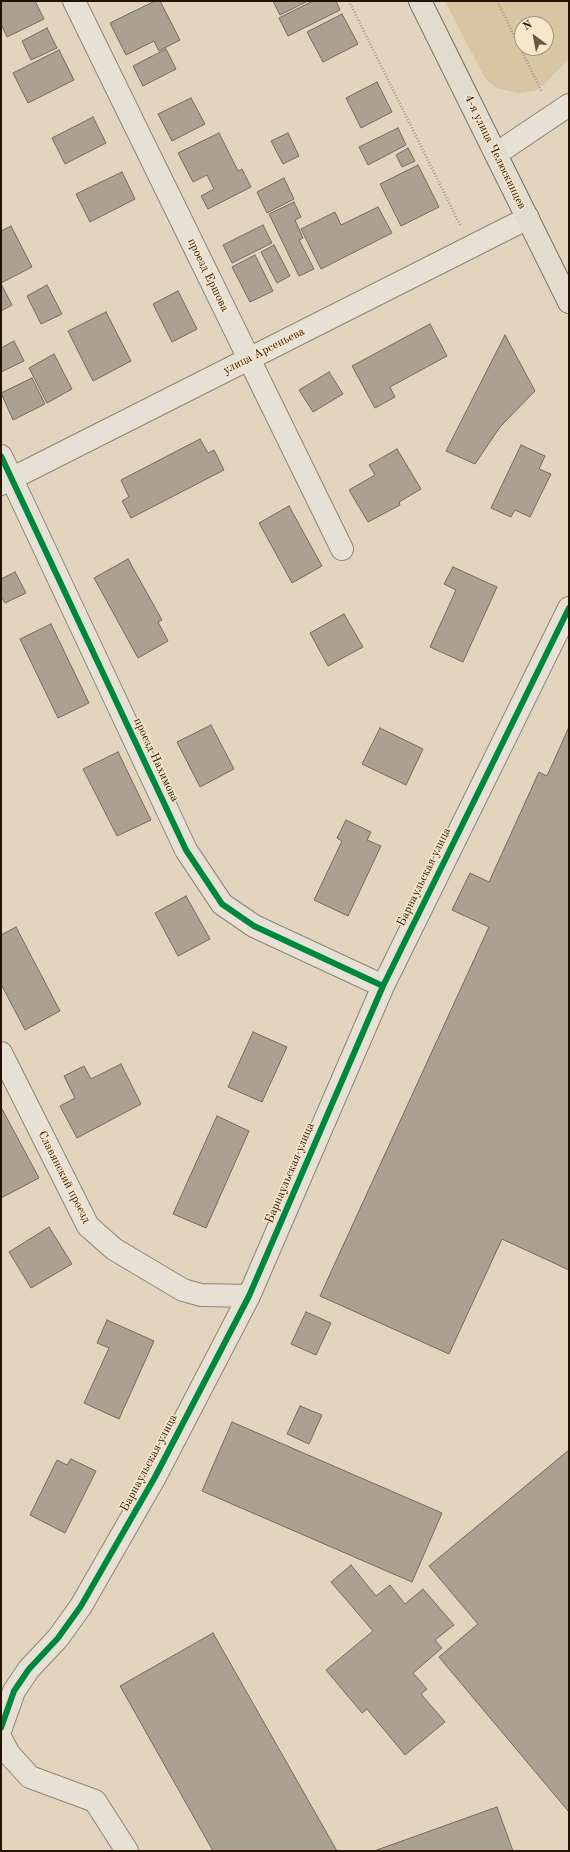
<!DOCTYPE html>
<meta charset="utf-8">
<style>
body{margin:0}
#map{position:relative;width:570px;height:1852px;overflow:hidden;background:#e3d4bd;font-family:"Old Standard TT",serif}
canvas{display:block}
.frame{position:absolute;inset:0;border:2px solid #241202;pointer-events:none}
.north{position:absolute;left:514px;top:16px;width:40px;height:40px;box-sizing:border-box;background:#f7e6ca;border:1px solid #a3917a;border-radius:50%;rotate:328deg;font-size:11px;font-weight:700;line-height:16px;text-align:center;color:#241202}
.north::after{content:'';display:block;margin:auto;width:14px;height:18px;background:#675643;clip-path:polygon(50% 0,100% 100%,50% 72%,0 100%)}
</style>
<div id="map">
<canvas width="570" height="1852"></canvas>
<div class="frame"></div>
<div class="north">N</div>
</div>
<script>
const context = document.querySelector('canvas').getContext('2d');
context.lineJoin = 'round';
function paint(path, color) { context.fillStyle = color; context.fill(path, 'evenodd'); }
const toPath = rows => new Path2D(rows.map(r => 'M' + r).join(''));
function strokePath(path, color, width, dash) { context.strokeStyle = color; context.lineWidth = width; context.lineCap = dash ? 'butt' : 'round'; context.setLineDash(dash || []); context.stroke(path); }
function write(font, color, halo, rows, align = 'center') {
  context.font = font + ' "Old Standard TT",serif'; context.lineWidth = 3; context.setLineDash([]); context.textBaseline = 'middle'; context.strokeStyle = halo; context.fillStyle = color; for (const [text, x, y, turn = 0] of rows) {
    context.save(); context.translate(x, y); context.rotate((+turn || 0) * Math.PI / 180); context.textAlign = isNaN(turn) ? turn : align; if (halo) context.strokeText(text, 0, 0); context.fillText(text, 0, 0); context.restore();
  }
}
const green = toPath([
 [445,1,569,1,569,58,546,83,535,91,518,93,496,88,485,78],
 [522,24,546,24,546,48,522,48]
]);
const building = toPath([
 [1,1,35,1,44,19,7,37,1,24,1,1],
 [155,1,160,1,180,40,159,51,154,41,126,55,110,23,155,1],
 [273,1,308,1,280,15,273,1],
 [313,1,336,1,340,10,288,36,279,18,313,1],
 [342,14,358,44,323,62,307,32,342,14],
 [47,28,57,48,31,60,22,41,47,28],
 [166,49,176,69,143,86,133,66,166,49],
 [59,50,74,80,28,103,13,73,59,50],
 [377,82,392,112,361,128,346,98,377,82],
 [191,98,205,124,172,141,158,114,191,98],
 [93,117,106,143,65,164,52,138,93,117],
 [398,128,406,145,368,165,359,147,398,128],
 [219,133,238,171,242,169,251,187,208,209,201,196,214,189,207,175,193,182,178,153,219,133],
 [288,133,299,156,283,164,271,141,288,133],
 [408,148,415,161,402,167,396,155,408,148],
 [418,165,439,207,401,226,380,184,418,165],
 [122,172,135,199,90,222,76,194,122,172],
 [284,178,294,199,267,213,257,192,284,178],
 [294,202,301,217,295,220,303,238,299,240,314,269,299,276,269,214,294,202],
 [378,207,392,233,321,269,301,229,335,212,341,225,378,207],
 [263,225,272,243,232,263,223,245,263,225],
 [11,226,32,267,1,283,1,231,11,226],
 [274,245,290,276,277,283,261,252,274,245],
 [255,255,273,291,250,302,232,267,255,255],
 [1,284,12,305,1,311,1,284],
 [47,285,62,314,41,324,27,296,47,285],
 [178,291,197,329,172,342,153,304,178,291],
 [106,312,131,361,93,381,68,331,106,312],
 [430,324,447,356,390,387,395,397,375,408,352,366,430,324],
 [505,335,535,391,500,427,475,464,446,451,505,335],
 [14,341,24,361,1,372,1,348,14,341],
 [54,354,72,389,47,403,29,368,54,354],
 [329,372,343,394,313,412,299,390,329,372],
 [32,378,45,404,13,420,1,393,32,378],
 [200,439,208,453,214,450,224,470,131,518,122,501,129,497,121,480,200,439],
 [521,445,545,456,539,469,551,474,530,517,515,510,511,517,491,508,521,445],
 [397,449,421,489,399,502,400,505,368,522,349,490,375,475,369,465,397,449],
 [289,506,322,566,292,583,259,523,289,506],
 [128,559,162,620,158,622,168,641,138,658,94,578,128,559],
 [453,567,497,587,463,662,430,647,456,590,444,584,453,567],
 [15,572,26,593,5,603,1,596,1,579,15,572],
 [344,614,363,647,328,666,310,633,344,614],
 [51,624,89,703,58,718,20,639,51,624],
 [211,725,234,769,200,787,177,742,211,725],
 [569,727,569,1270,502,1239,449,1354,320,1296,489,927,452,910,470,873,489,882,539,772,547,776,569,727],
 [380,728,423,749,406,785,362,764,380,728],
 [118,752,151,820,117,836,83,769,118,752],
 [346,820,371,832,367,840,381,846,348,916,314,900,342,841,337,838,346,820],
 [186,896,210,939,178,956,155,913,186,896],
 [16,927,60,1011,25,1030,1,984,1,935,16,927],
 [253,1032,287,1047,262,1102,228,1087,253,1032],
 [121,1064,141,1104,77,1138,60,1106,75,1098,64,1076,84,1066,91,1079,121,1064],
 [1,1107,39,1178,1,1198,1,1107],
 [217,1116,249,1131,206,1228,173,1214,217,1116],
 [49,1227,72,1264,31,1288,9,1252,49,1227],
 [306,1312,331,1323,316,1355,291,1344,306,1312],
 [107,1320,154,1341,119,1419,84,1403,109,1348,97,1343,107,1320],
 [300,1406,322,1415,309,1444,287,1434,300,1406],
 [232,1422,442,1513,412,1582,202,1491,232,1422],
 [569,1450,569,1812,439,1657,478,1624,429,1566,569,1450],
 [71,1459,96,1471,65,1533,30,1515,57,1460,67,1465,71,1459],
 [351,1565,376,1596,390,1585,405,1604,423,1589,454,1625,435,1640,442,1648,413,1673,427,1689,421,1694,445,1722,405,1755,367,1709,362,1713,326,1670,373,1631,331,1582,351,1565],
 [213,1633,337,1851,213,1851,120,1686,213,1633],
 [497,1807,513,1851,374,1851,497,1807]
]);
const path = toPath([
 [349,1,460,225],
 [497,1,542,92]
]);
const minor = toPath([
 [74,1,342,549],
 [496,154,569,105],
 [1,456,186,850,222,904,254,926,383,986],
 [1,484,528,218],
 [1,1053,88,1226,114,1249,183,1290,201,1295,249,1296],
 [1,1728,14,1691,29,1669,58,1638,81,1606,155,1477,249,1296,383,986,569,608],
 [1,1739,9,1754,30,1777,95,1801,127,1851]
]);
const major = toPath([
 [420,1,569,302]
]);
const cycleway = toPath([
 [1,456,186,850,222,904,254,926,383,986],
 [1,1728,14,1691,29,1669,58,1638,81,1606,155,1477,249,1296,383,986,569,608]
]);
const streetNames = [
 ["4-я улица Челюскинцев",495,152,64],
 ["проезд Ершова",208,275,64],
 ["улица Арсеньева",264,351,-27],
 ["проезд Нахимова",156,760,65],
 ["Барнаульская улица",424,877,-64],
 ["Барнаульская улица",290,1173,-67],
 ["Славянский проезд",64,1177,63],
 ["Барнаульская улица",149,1463,-62]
];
paint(green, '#d9c4a4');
paint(building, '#aca190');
strokePath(building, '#746a5c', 1);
strokePath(minor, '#8f8476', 24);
strokePath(major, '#746a5c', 24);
strokePath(path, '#a2998f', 2.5, [1, 2]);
strokePath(minor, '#e7e0d5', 22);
strokePath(major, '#e3dbcd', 22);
strokePath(cycleway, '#00873e', 6);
write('12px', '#241202', '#f7e6ca', streetNames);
</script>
